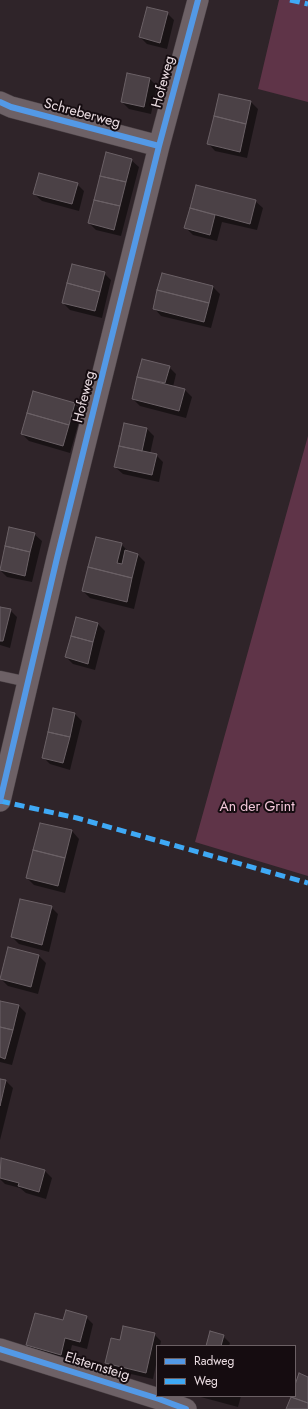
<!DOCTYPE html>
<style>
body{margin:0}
#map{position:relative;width:308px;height:1409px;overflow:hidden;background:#2f2429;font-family:Jost,sans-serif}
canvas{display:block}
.legend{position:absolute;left:156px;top:1345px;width:140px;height:52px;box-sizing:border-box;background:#150c10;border:1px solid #6b6064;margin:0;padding:5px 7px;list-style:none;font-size:12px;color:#ebdde2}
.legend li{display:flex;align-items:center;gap:8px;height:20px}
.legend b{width:20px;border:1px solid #6b6064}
</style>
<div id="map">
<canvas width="308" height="1409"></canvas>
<ul class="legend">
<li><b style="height:5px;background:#5399e6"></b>Radweg</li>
<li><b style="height:5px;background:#3fa9f5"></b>Weg</li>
</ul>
</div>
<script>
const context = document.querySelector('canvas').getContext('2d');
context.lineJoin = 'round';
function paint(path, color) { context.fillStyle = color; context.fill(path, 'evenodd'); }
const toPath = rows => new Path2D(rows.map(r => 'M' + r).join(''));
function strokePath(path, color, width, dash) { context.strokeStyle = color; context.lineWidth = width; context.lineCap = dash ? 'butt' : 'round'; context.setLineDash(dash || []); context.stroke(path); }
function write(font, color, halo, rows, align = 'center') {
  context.font = font + ' Jost,sans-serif'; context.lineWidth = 4; context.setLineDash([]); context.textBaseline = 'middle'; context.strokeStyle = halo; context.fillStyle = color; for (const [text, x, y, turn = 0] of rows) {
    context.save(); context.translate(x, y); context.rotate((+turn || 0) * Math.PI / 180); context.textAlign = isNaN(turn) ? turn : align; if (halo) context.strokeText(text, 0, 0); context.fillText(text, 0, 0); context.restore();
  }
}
const green = toPath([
 [279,0,308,0,308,102,258,89],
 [308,436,308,876,195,842]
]);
const shadow = toPath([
 [167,13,174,20,167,49,147,44,140,37],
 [150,79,157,86,151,114,129,109,122,102],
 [220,95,251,102,258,109,247,158,215,151,208,143],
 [131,160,139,167,121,236,96,230,89,223],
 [77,184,84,191,79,211,42,201,34,194],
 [197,186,255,201,263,208,257,230,222,222,217,241,193,235,186,228],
 [104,273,111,280,102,318,70,310,63,303],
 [213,287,220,294,211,328,161,316,154,308],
 [142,361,169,367,176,374,173,387,185,390,192,397,186,418,140,406,133,399],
 [74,404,82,411,70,453,29,441,22,434],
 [147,429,154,436,150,454,156,455,163,462,159,482,123,474,115,467],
 [34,534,42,541,32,582,7,577,0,570],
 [121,544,128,551,138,555,145,562,134,609,90,598,83,591],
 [0,608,10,610,17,617,10,648,0,645],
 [76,618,98,624,105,631,95,670,73,664,66,657],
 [54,709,75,714,82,721,70,770,50,764,43,757],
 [72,831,79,839,65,893,34,885,27,878],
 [51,907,58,914,49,952,19,944,12,937],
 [9,949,39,956,46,963,38,994,8,986,1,979],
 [0,1002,19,1006,26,1013,12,1065,0,1062],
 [0,1080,6,1081,13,1088,0,1140],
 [2,1160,45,1171,52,1178,46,1199,26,1193,20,1188,5,1184,0,1179,0,1168],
 [86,1317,93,1324,87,1349,72,1345,68,1361,34,1352,27,1345,64,1322],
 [154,1334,161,1341,160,1346,157,1346,157,1360,153,1379,113,1370,106,1363,121,1342],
 [223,1336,230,1343,229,1346,207,1346],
 [197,1396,241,1396,238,1407]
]);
const building = toPath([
 [147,7,168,12,160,43,139,37,147,7],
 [127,73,150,78,144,107,121,102,127,73],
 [219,94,251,101,246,124,214,116,219,94],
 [214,116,246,124,240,152,207,144,214,116],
 [106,152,132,159,126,182,100,176,106,152],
 [39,173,78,183,72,204,33,194,39,173],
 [100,176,126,182,120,206,94,200,100,176],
 [196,185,256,200,250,224,190,208,196,185],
 [94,200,120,206,114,230,88,223,94,200],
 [190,208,215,215,210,235,184,228,190,208],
 [72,264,105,272,100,292,67,283,72,264],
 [162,273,213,286,209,303,157,290,162,273],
 [67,283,100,292,95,311,62,303,67,283],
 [157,290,209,303,204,322,153,309,157,290],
 [142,359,170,366,165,383,137,377,142,359],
 [137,377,185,389,179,411,132,399,137,377],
 [33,391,75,403,69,425,27,413,33,391],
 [27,413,69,425,63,446,21,434,27,413],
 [124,423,147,428,142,451,119,446,124,423],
 [119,446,157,454,152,475,114,467,119,446],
 [9,527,35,533,30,552,5,546,9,527],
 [96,537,122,543,117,563,122,564,125,550,138,554,132,578,88,567,96,537],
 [5,546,30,552,25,576,0,570,5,546],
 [88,567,132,578,127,602,82,591,88,567],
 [0,607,11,609,3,641,0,641,0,607],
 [76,617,98,623,93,642,71,636,76,617],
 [71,636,93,642,88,664,65,657,71,636],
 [53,708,75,713,70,737,48,732,53,708],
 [48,732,70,737,63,763,42,758,48,732],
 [40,823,72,830,65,858,33,850,40,823],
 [33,850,65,858,58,886,26,878,33,850],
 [20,899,52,906,42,945,11,937,20,899],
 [8,947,39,955,31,987,0,979,8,947],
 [0,1001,19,1005,13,1030,0,1027,0,1001],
 [0,1027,13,1030,5,1059,0,1057,0,1027],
 [0,1079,6,1080,0,1106,0,1079],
 [1,1158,45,1170,39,1192,18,1186,19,1183,0,1178,1,1158],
 [66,1310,87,1316,80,1342,65,1338,61,1355,26,1345,35,1313,63,1320,66,1310],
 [123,1326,155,1333,146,1373,105,1363,111,1338,120,1340,123,1326],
 [210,1331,224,1335,221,1346,206,1346,210,1331],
 [299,1373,308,1377,308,1403,291,1397,295,1396,295,1385,299,1373],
 [291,1397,308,1403,308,1409,286,1409,291,1397]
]);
const lane = toPath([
 [0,676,28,682]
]);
const street = toPath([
 [0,102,11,107,159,146],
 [0,801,57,558,159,146,198,0],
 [0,1349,159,1399,186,1409]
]);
const quiet = toPath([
 [290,0,308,4],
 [0,801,77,818,308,883]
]);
const cycleway = toPath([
 [0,102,11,107,159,146],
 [0,801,57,558,159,146,198,0],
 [0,1349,159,1399,186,1409]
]);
const streetNames = [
 ["Hofeweg",164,82,-75],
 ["Schreberweg",82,114,15],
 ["Hofeweg",85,397,-76],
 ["Elsternsteig",97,1367,17]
];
const parkNames = [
 ["An der Grint",257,808]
];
paint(green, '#5f3448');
paint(shadow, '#0007');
paint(building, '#4b4146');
strokePath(building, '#6b6166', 1);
strokePath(lane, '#483f43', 11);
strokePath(street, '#483f43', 22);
strokePath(lane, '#6d6166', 10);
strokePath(street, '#6d6166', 21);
strokePath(quiet, '#3fa9f5', 5, [10, 5]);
strokePath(cycleway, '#5399e6', 6);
write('14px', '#ebdde2', '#150c10', streetNames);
write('14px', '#f4c8db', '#150c10', parkNames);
</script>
